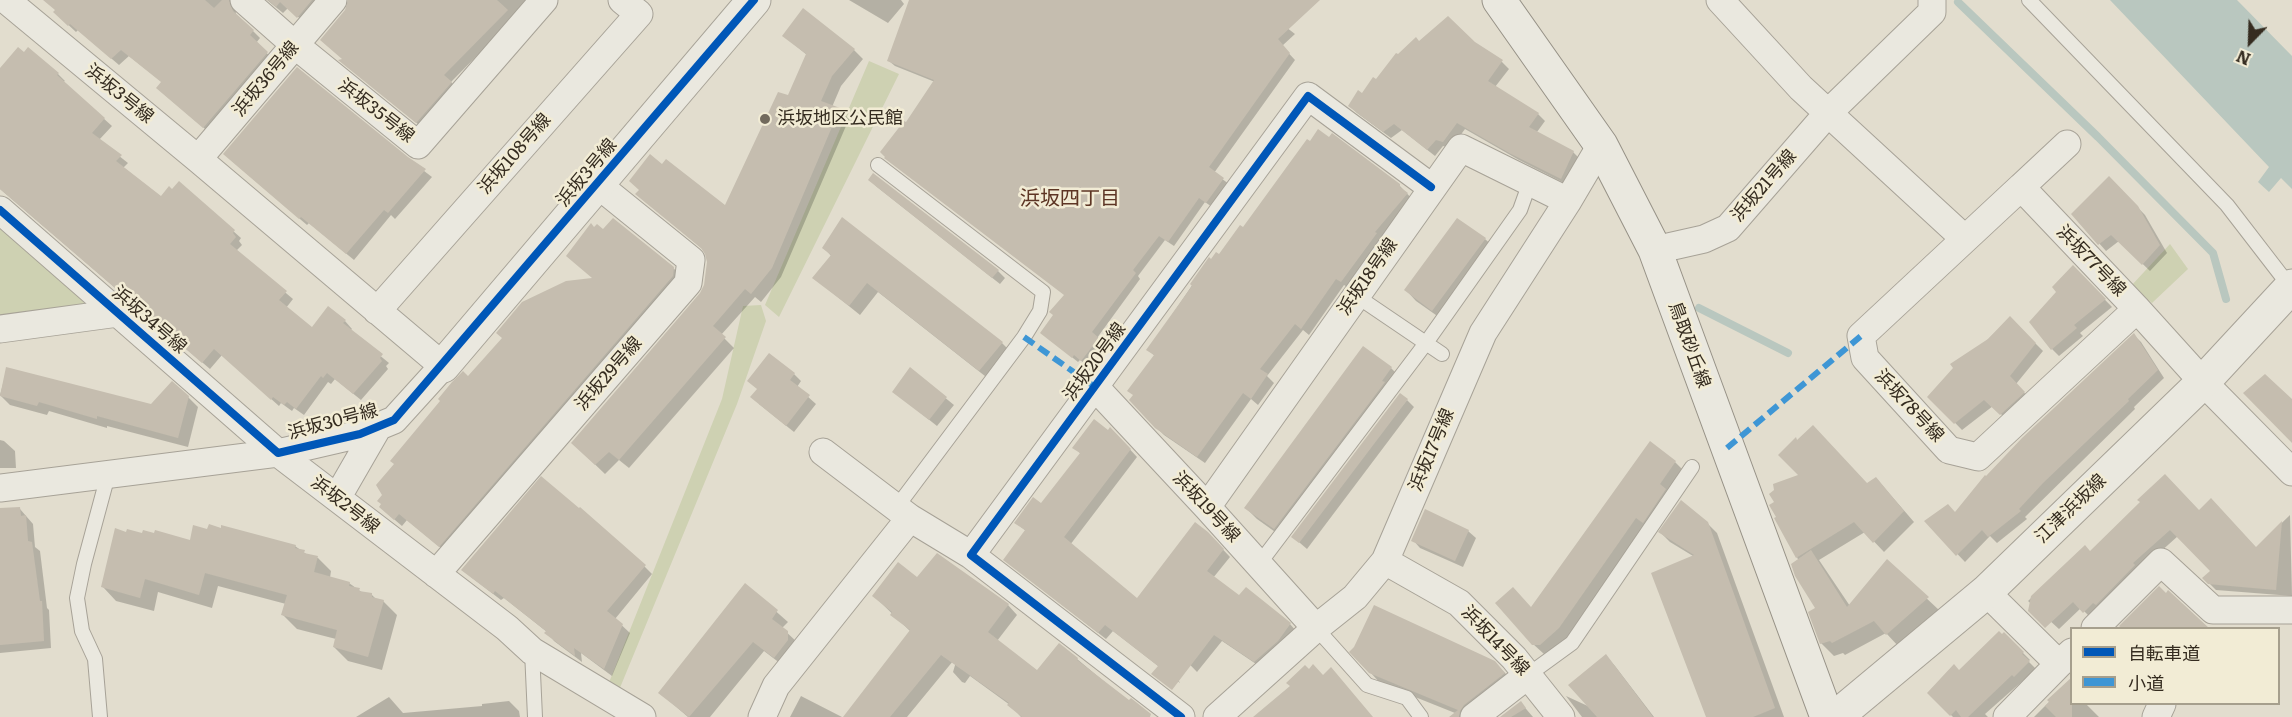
<!DOCTYPE html>
<meta charset="utf-8">
<style>
body{margin:0}
#map{position:relative;width:2292px;height:717px;overflow:hidden;background:#e2ddce;font-family:Literata,"Noto Sans JP",serif}
canvas{display:block}
.legend{position:absolute;left:2070px;top:627px;width:210px;height:78px;box-sizing:border-box;background:#f2ecd5;border:2px solid #a69f8d;margin:0;padding:8px 10px;list-style:none;font-size:18px;color:#352c20}
.legend li{display:flex;align-items:center;gap:12px;height:30px}
.legend b{width:30px;border:2px solid #a69f8d}
.north{position:absolute;left:2220px;top:12px;width:60px;height:60px;-webkit-text-stroke:4px #f2ecd5;paint-order:stroke;rotate:203deg;font-size:16px;font-weight:700;line-height:24px;text-align:center;color:#352c20}
.north::after{content:'';display:block;margin:auto;width:21px;height:27px;background:#352c20;clip-path:polygon(50% 0,100% 100%,50% 72%,0 100%)}
</style>
<div id="map">
<canvas width="2292" height="717"></canvas>
<ul class="legend">
<li><b style="height:8px;background:#0057b8"></b>自転車道</li>
<li><b style="height:8px;background:#3e96d5"></b>小道</li>
</ul>
<div class="north">N</div>
</div>
<script>
const context = document.querySelector('canvas').getContext('2d');
context.lineJoin = 'round';
function paint(path, color) { context.fillStyle = color; context.fill(path, 'evenodd'); }
const toPath = rows => new Path2D(rows.map(r => 'M' + r).join(''));
function strokePath(path, color, width, dash) { context.strokeStyle = color; context.lineWidth = width; context.lineCap = dash ? 'butt' : 'round'; context.setLineDash(dash || []); context.stroke(path); }
function write(font, color, halo, rows, align = 'center') {
  context.font = font + ' Literata,"Noto Sans JP",serif'; context.lineWidth = 5; context.setLineDash([]); context.textBaseline = 'middle'; context.strokeStyle = halo; context.fillStyle = color; for (const [text, x, y, turn = 0] of rows) {
    context.save(); context.translate(x, y); context.rotate((+turn || 0) * Math.PI / 180); context.textAlign = isNaN(turn) ? turn : align; if (halo) context.strokeText(text, 0, 0); context.fillText(text, 0, 0); context.restore();
  }
}
const green = toPath([
 [869,61,899,74,779,317,765,305],
 [0,226,85,298,82,309,0,320],
 [2170,244,2188,269,2152,303,2131,286],
 [761,305,766,321,737,404,617,695,608,685,722,399,743,306]
]);
const water = toPath([
 [2110,0,2237,0,2292,56,2292,189,2281,178,2269,192,2258,182,2269,167]
]);
const shadow = toPath([
 [50,0,237,0,235,5,236,14,260,38,256,43,274,60,211,134,165,95,162,82,129,56,119,65,78,30,76,32,62,19,59,8],
 [267,0,325,0,305,23,288,8,283,13],
 [379,0,528,0,514,18,451,82,458,90,424,129,347,66],
 [849,0,901,0,904,4,888,23],
 [915,0,1251,0,1295,34,1282,46,1295,60,1214,173,1229,184,1212,207,1205,202,1174,246,1165,240,1138,276,1140,279,1097,338,1103,345,1087,365,1080,360,1078,362,1048,338,1065,295,906,125,935,82,895,66,889,61],
 [784,36,854,50,863,59,841,86,832,107,840,110,849,119,781,277,761,302,755,297,721,335,734,348,629,468,619,460,605,474,582,452,701,294,705,285,708,262,706,252,637,194,726,208,789,97,807,55],
 [1419,42,1474,43,1502,62,1509,69,1495,87,1538,114,1545,121,1537,132,1573,152,1580,159,1568,185,1519,160,1465,129,1451,148,1443,146,1435,156,1402,130,1391,138,1357,113,1350,106,1363,95,1398,56],
 [0,70,58,74,65,81,63,82,112,126,99,140,128,163,123,168,161,198,173,191,179,183,241,238,239,241,242,245,236,251,293,299,286,308,313,330,345,321,352,329,350,331,389,363,386,366,388,369,361,400,335,379,331,384,328,382,304,415,294,408,292,411,281,403,279,406,222,355,210,369,0,189],
 [407,158,432,177,395,219,391,215,354,260,309,223,307,225,232,161],
 [874,175,998,271,1005,278,1000,284,877,187,870,180],
 [2109,178,2145,215,2167,253,2150,271,2119,241,2106,251,2073,214],
 [1399,185,1414,201,1349,288,1344,285,1309,335,1303,330,1267,376,1274,383,1258,405,1251,399,1205,463,1164,435,1156,427,1155,356,1148,350,1210,259,1212,261,1220,256,1244,229],
 [842,219,1002,343,1012,353,990,380,878,292,860,315,814,278,832,257,824,248],
 [1485,239,1496,249,1443,320,1416,301,1406,290],
 [2073,267,2112,307,2080,333,2083,336,2059,356,2052,349,2058,292],
 [673,268,681,275,447,553,407,520,402,526,388,514,468,378],
 [2010,318,2043,351,2016,384,2031,400,2008,421,1993,406,1962,430,1929,396],
 [2134,335,2141,342,2164,378,2134,407,2135,409,2025,517,2027,519,1997,543,1990,536,1965,562,1926,521,1956,514],
 [1363,348,1391,368,1402,379,1285,539,1257,519,1246,508],
 [7,369,152,406,188,397,198,407,188,447,107,426,107,428,49,411,47,415,10,405,0,395],
 [910,369,954,405,937,426,894,392],
 [794,374,801,381,797,387,816,404,794,432,759,404],
 [1407,400,1414,407,1307,549,1293,537],
 [1111,429,1137,457,1070,545,1137,600,1215,541,1230,557,1213,578,1240,597,1290,624,1296,631,1262,668,1222,641,1197,672,1169,643,1161,649,1180,683,1113,631,1106,639,1012,566,1026,531,1016,523,1041,505,1081,454,1074,447,1108,432],
 [0,440,4,441,15,451,16,468,0,468],
 [1675,462,1685,472,1569,638,1551,654,1544,654,1533,644,1532,609],
 [1876,478,1914,522,1884,552,1865,532,1819,560,1850,606,1887,561,1940,611,1899,647,1886,633,1845,655,1843,653,1834,656,1821,643,1817,608,1797,557,1867,485],
 [20,509,33,524,35,547,40,551,47,608,49,610,51,648,0,653,0,510],
 [2200,512,2256,548,2290,515,2292,596,2216,590,2204,578,2212,571,2178,536,2139,571,2094,621,2081,608,2059,629,2028,601,2085,547,2090,553],
 [1707,523,1717,533,1784,717,1707,717,1693,556,1670,542,1660,532],
 [1468,531,1476,538,1463,567,1420,548,1413,540],
 [127,533,191,542,295,546,309,556,318,558,331,571,330,578,349,583,363,593,372,595,377,600,383,601,397,615,382,670,348,661,334,647,336,639,297,629,283,615,286,604,218,586,212,608,158,592,154,611,116,601,103,587],
 [644,566,652,574,615,619,630,633,612,676,581,653,582,662,554,641,547,632,504,598,501,600,471,577],
 [917,579,1008,605,1017,615,997,641,1037,672,1077,659,1147,717,1021,717,1010,705,970,676,965,683,962,682,953,672,958,655,907,717,845,717,911,632,874,596],
 [746,585,788,622,782,628,798,643,785,667,764,651,710,717,688,717,660,693],
 [2159,589,2166,595,2168,592,2207,628,2119,628],
 [2004,634,2030,660,2028,661,2036,669,1985,714,1988,717,1953,717,1929,693,1959,672],
 [1606,656,1615,666,1654,717,1582,717,1566,696,1590,707],
 [1494,662,1512,680,1472,717,1451,717,1455,713,1380,683,1370,672],
 [2067,684,2072,704,2086,704,2099,717,2034,717],
 [801,696,842,717,790,717],
 [389,697,403,713,482,706,482,704,509,701,519,711,520,717,356,717],
 [1521,703,1533,717,1502,717]
]);
const stream = toPath([
 [1958,2,2098,137,2213,253,2226,299],
 [1699,308,1788,353]
]);
const building = toPath([
 [43,0,205,0,214,8,222,0,229,0,233,11,254,30,250,35,268,52,203,128,156,88,161,82,121,50,111,59,70,24,68,26,53,12,55,10],
 [268,0,312,0,297,18,280,2,276,7],
 [348,0,497,0,508,10,444,75,452,82,416,123,338,60,342,59,320,40,345,10],
 [909,0,1320,0,1278,39,1290,53,1209,167,1224,178,1206,203,1199,198,1168,242,1159,236,1133,270,1136,273,1092,332,1099,338,1081,361,1074,355,1072,358,1040,333,1053,315,1049,312,1064,295,884,158,885,157,880,152,904,121,906,122,934,80,887,61],
 [803,8,855,49,832,76,821,101,840,108,772,268,751,294,745,289,713,326,726,337,619,460,609,452,595,465,571,443,700,293,704,285,707,262,705,254,701,248,635,194,639,190,629,181,650,154,662,164,666,159,725,205,778,92,788,95,806,54,782,36],
 [1448,16,1475,42,1503,60,1488,81,1539,113,1529,127,1574,151,1561,179,1511,154,1457,123,1443,142,1436,140,1427,150,1394,124,1383,132,1348,106,1358,90,1362,93,1373,77,1376,79,1396,53,1398,54,1416,37,1419,41],
 [18,47,24,52,28,47,59,73,57,75,105,118,92,133,122,155,116,161,161,196,169,186,172,189,179,181,235,230,233,233,236,237,230,244,287,291,279,300,312,327,328,306,346,320,343,323,383,354,380,358,382,361,353,394,327,373,323,378,321,376,296,409,287,402,284,405,273,397,271,400,214,349,202,363,0,189,0,68],
 [297,67,408,157,426,169,388,213,384,210,346,254,301,217,299,219,223,154],
 [1318,129,1329,137,1332,133,1400,184,1400,187,1408,193,1375,232,1377,233,1341,282,1336,279,1301,329,1295,324,1260,369,1268,374,1251,399,1243,393,1197,457,1155,428,1129,400,1133,395,1127,391,1154,355,1146,350,1192,286,1190,284,1209,257,1211,259,1216,252,1219,254,1240,225,1243,227,1307,139,1310,141],
 [873,173,999,270,992,278,868,180],
 [2109,176,2138,206,2160,245,2142,265,2111,235,2098,245,2071,214],
 [842,217,1003,342,979,371,867,283,849,306,812,278,831,255,822,248],
 [613,218,674,267,673,276,439,547,399,514,394,520,379,507,381,504,377,501,382,495,376,485,394,464,390,461,440,401,438,399,452,382,463,371,468,376,502,338,496,333,522,302,566,281,592,278,566,256,591,223,594,227,597,224,603,229],
 [1457,218,1486,238,1432,311,1404,290],
 [2073,265,2106,299,2074,325,2077,328,2051,350,2029,322,2056,292,2052,287],
 [2010,316,2036,343,2010,376,2025,392,2000,415,1984,400,1954,424,1927,397,1953,368,1950,364,1988,339],
 [2134,333,2158,370,2128,399,2129,401,2043,483,2019,509,2021,511,1988,537,1982,530,1956,556,1924,521,1948,504,1955,512,1985,475,1986,476,2022,438],
 [1363,346,1392,367,1382,381,1385,382,1274,529,1244,508],
 [769,353,795,373,790,380,810,395,786,426,750,397,757,389,747,381],
 [6,367,151,404,172,381,189,396,178,438,97,416,97,419,39,402,37,406,0,396],
 [910,367,947,397,929,420,892,392],
 [2265,374,2292,399,2292,443,2243,393],
 [1400,393,1408,399,1299,543,1291,537],
 [1094,419,1108,430,1110,427,1131,449,1064,537,1137,598,1195,522,1208,532,1224,549,1207,571,1239,595,1246,587,1291,623,1278,641,1254,662,1214,635,1172,690,1151,674,1158,666,1105,625,1098,633,1003,560,1025,530,1014,523,1033,497,1041,503,1080,453,1072,448],
 [1813,425,1867,483,1876,477,1904,511,1873,543,1854,522,1796,558,1774,518,1776,517,1769,505,1774,502,1769,494,1774,490,1773,484,1798,475,1778,455,1796,437,1797,440],
 [1650,441,1676,461,1660,484,1666,489,1643,523,1636,518,1559,628,1540,645,1532,645,1495,603,1513,587,1531,607],
 [2165,474,2199,510,2211,498,2256,547,2282,521,2276,590,2208,584,2202,578,2210,571,2170,530,2133,563,2135,565,2096,605,2093,603,2083,613,2073,602,2045,628,2028,611,2031,596,2085,545,2090,551,2140,502,2137,500],
 [541,476,579,508,580,507,646,565,607,611,623,624,604,669,574,648,575,656,544,633,546,631,495,591,493,594,461,570],
 [1681,500,1708,522,1775,708,1753,717,1706,717,1651,573,1694,555,1658,532],
 [20,507,21,516,26,515,28,541,32,542,40,601,42,601,44,641,0,645,0,508],
 [1425,509,1469,530,1455,561,1411,541],
 [209,524,221,528,221,525,296,545,295,548,305,550,304,553,318,556,314,572,350,582,349,586,360,588,359,591,372,593,372,597,384,600,368,657,333,647,337,630,281,615,287,595,205,573,199,595,145,579,140,598,101,587,115,528,126,532,127,529,142,533,143,530,154,533,155,530,190,540,193,525,207,529],
 [1811,550,1847,607,1887,559,1929,597,1886,635,1874,621,1832,643,1830,641,1820,644,1808,612,1815,608,1795,576,1791,564],
 [937,553,1009,604,988,632,1037,670,1059,643,1078,658,1077,660,1129,700,1131,698,1151,714,1150,717,1022,717,1007,705,1009,703,941,655,890,717,843,717,910,630,890,615,892,612,872,596,898,562,917,577],
 [745,583,778,610,772,619,788,631,788,640,774,658,753,642,689,717,658,693],
 [2159,586,2166,593,2168,590,2209,628,2121,628,2119,626],
 [1374,605,1495,661,1505,673,1464,705,1460,711,1459,717,1449,717,1458,710,1369,673,1349,652,1354,647],
 [1999,631,2002,634,2004,632,2024,652,2022,654,2030,661,2014,677,2012,675,1968,717,1961,717,1956,710,1950,716,1927,693,1954,664,1959,670],
 [1606,654,1653,717,1597,717,1568,685],
 [1313,664,1323,675,1331,667,1373,717,1253,717,1290,686,1286,683,1305,665,1309,669],
 [2072,677,2072,717,2056,717,2045,706,2049,702,2047,700],
 [1521,701,1526,708,1511,717,1500,717]
]);
const service = toPath([
 [2029,0,2227,205,2291,288],
 [878,165,1043,292,1040,311,1024,337,896,508],
 [1355,295,1442,354],
 [1259,564,1426,343,1520,210,1530,182],
 [1316,628,1367,685,1407,698,1421,717],
 [532,651,535,717],
 [1528,675,1572,643,1692,467],
 [100,717,95,659,82,631,77,598,84,564,108,475]
]);
const minor = toPath([
 [244,0,295,45,418,145,544,0],
 [1720,0,1801,88,1965,239],
 [2067,144,2021,187,2137,309,2203,382,2292,472],
 [198,159,333,0],
 [2021,187,1861,336,1865,358,1949,450,1978,457,2137,309],
 [0,210,278,453,360,434,394,420,443,366,198,159,6,0],
 [1655,250,1704,239,1728,228,1828,113,1932,12,1932,0],
 [377,311,639,14,622,0],
 [0,329,118,313],
 [1095,387,1207,507,1316,628],
 [823,452,910,518,971,555],
 [0,488,278,453,507,628,532,651,642,717],
 [337,498,378,427],
 [1207,507,1461,148,1568,201],
 [1385,561,1459,603,1514,658,1561,717],
 [436,574,688,283,691,260,597,184],
 [1986,592,2059,664,2072,652],
 [2095,628,2161,562,2213,610,2292,610],
 [762,717,776,686,910,518],
 [1181,717,971,555,1308,96,1431,187],
 [1217,717,1316,628,1355,597,1385,561,1483,333,1568,201,1601,145],
 [1474,717,1528,675],
 [2007,717,2059,664],
 [2156,717,2162,704]
]);
const tertiary = toPath([
 [443,366,754,0],
 [1836,717,1986,592,2203,382,2292,286]
]);
const secondary = toPath([
 [1499,0,1601,145,1655,250,1827,717]
]);
const quiet = toPath([
 [1024,337,1095,387],
 [1727,448,1861,336]
]);
const cycleway = toPath([
 [0,210,278,453,360,434,394,420,754,0],
 [1181,717,971,555,1308,96,1431,187]
]);
const markers = [
 [765,119,6,"#726a5d"]
];
const streetNames = [
 ["浜坂36号線",266,79,-50],
 ["浜坂3号線",119,94,39],
 ["浜坂35号線",376,111,38],
 ["浜坂108号線",515,154,-49],
 ["浜坂3号線",587,173,-50],
 ["浜坂21号線",1764,186,-49],
 ["浜坂77号線",2091,261,46],
 ["浜坂18号線",1368,277,-55],
 ["浜坂34号線",149,320,41],
 ["鳥取砂丘線",1689,345,70],
 ["浜坂20号線",1095,362,-54],
 ["浜坂29号線",609,374,-49],
 ["浜坂78号線",1909,406,47],
 ["浜坂30号線",333,422,-15],
 ["浜坂17号線",1432,450,-67],
 ["浜坂2号線",345,505,38],
 ["浜坂19号線",1206,507,47],
 ["江津浜坂線",2071,509,-44],
 ["浜坂14号線",1495,641,46]
];
const poiNames = [
 ["浜坂地区公民館",777,119]
];
const neighbourhoodNames = [
 ["浜坂四丁目",1070,199]
];
paint(green, '#ced1b2');
paint(water, '#b9c7bf');
paint(shadow, '#0003');
strokePath(stream, '#b9c7bf', 8);
paint(building, '#c5bdaf');
strokePath(service, '#a7a297', 16);
strokePath(minor, '#a7a297', 29);
strokePath(tertiary, '#a7a297', 35);
strokePath(secondary, '#979287', 35);
strokePath(service, '#eae8df', 14);
strokePath(minor, '#eae8df', 27);
strokePath(tertiary, '#eae8df', 33);
strokePath(secondary, '#eae8df', 33);
strokePath(quiet, '#3e96d5', 6, [12, 6]);
strokePath(cycleway, '#0057b8', 8);
for (const [x, y, r, color] of markers) { const dot = new Path2D(); dot.arc(x, y, r, 0, 2 * Math.PI); context.fillStyle = color; context.fill(dot); strokePath(dot, '#f2ecd5', 2); }
write('18px', '#352c20', '#f2ecd5', streetNames);
write('18px', '#352c20', '#f2ecd5', poiNames, 'left');
write('20px', '#5d3524', '#f2ecd5', neighbourhoodNames);
</script>
